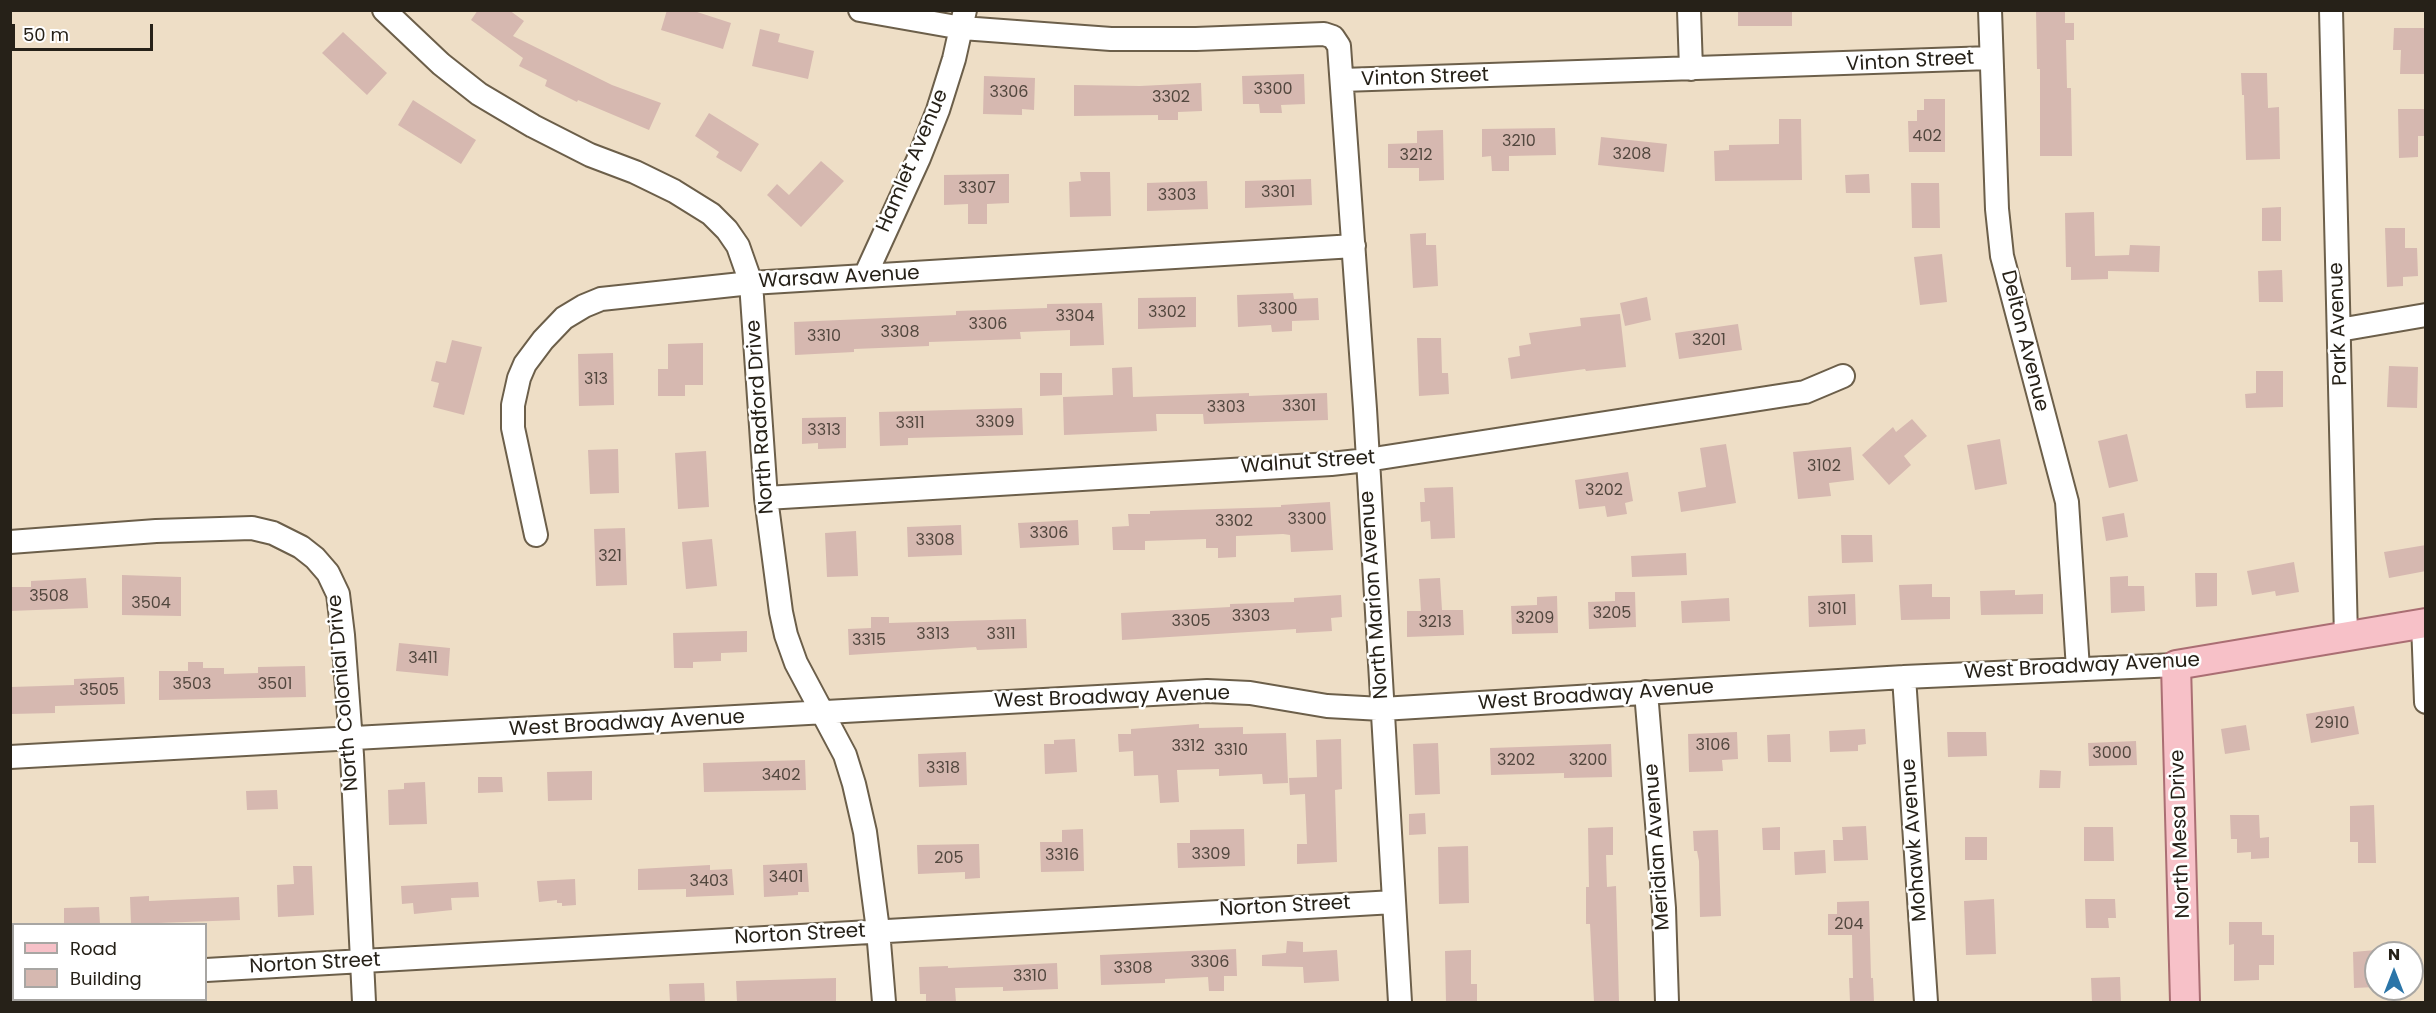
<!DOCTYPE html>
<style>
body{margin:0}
#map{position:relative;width:2436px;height:1013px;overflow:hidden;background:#eedec6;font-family:Poppins,sans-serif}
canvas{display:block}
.frame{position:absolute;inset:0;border:12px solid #262118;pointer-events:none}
.legend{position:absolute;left:12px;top:923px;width:195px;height:78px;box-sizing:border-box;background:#fff;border:2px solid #a8a6a3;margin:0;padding:8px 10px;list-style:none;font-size:18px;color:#262118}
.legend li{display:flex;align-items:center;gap:12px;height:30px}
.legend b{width:30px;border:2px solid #a8a6a3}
.north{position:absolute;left:2364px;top:941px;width:60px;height:60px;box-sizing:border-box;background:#fff;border:2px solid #a8a6a3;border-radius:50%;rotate:0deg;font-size:16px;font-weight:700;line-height:24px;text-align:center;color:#262118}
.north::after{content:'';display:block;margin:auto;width:21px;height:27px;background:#2b75a8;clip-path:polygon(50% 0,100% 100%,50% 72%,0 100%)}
.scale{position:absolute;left:12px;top:24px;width:141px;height:27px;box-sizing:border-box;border:3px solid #262118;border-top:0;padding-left:8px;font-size:18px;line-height:21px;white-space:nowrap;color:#262118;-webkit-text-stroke:4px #fff;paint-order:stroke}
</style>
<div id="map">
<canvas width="2436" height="1013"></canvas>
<div class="frame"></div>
<ul class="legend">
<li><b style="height:8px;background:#f7c1c8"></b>Road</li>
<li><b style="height:16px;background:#d6b8b0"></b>Building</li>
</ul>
<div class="north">N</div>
<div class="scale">50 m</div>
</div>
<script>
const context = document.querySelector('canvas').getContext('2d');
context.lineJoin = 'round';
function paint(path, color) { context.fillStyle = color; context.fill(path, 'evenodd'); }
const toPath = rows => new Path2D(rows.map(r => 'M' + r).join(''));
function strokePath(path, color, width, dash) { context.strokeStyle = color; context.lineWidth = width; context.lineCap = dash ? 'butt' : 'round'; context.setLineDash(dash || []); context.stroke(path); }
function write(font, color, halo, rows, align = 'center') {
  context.font = font + ' Poppins,sans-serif'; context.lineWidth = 5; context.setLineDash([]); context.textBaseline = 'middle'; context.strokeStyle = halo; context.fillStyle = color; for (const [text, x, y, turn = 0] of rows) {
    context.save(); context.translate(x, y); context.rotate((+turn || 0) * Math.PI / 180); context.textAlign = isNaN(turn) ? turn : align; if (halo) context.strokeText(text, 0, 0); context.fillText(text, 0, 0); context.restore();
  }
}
const building = toPath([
 [478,10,509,10,524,21,513,36,612,85,661,103,649,130,578,100,577,102,545,86,547,80,519,66,523,58,471,20],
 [667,10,691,10,731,23,723,49,661,30],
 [1738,10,1792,10,1792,26,1738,26],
 [2036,10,2065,10,2065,23,2074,23,2074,40,2066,40,2067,88,2071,88,2072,156,2040,156,2040,69,2037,69],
 [2394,28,2426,28,2426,74,2400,74,2401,50,2393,50],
 [760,29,780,34,778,42,814,51,808,79,752,66],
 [343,32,387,73,367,95,322,53],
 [2241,73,2267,73,2268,108,2279,107,2280,159,2246,160,2244,95,2242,95],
 [1304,74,1305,104,1281,105,1282,113,1260,113,1259,104,1243,104,1242,76],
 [984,76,1035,78,1034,110,1022,109,1022,115,983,114],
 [1201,83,1202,111,1178,112,1178,120,1158,120,1158,115,1074,116,1074,85,1140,86],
 [1924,99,1945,99,1945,152,1909,152,1908,121,1917,121,1917,110,1924,110],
 [413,100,476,140,461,164,398,125],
 [2398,109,2426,109,2426,136,2418,136,2418,157,2399,158],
 [709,113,759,144,741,172,716,157,719,152,695,136],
 [1779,119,1801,119,1802,180,1715,181,1714,151,1729,150,1729,145,1779,144],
 [1555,128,1556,155,1509,156,1509,171,1492,171,1491,156,1482,157,1482,129],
 [1443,130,1444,180,1419,181,1419,168,1388,168,1388,144,1417,143,1417,131],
 [1601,137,1667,144,1664,172,1598,165],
 [821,161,844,181,801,227,767,195,777,184,789,195],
 [1080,172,1110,172,1111,216,1070,217,1069,182,1081,181],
 [1009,174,1009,203,987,204,987,224,968,224,968,204,944,205,944,175],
 [1869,174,1870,193,1846,193,1845,175],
 [1311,179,1312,205,1245,208,1245,181],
 [1207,181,1208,209,1147,211,1147,183],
 [1911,183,1939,183,1940,228,1912,228],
 [2281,207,2281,241,2262,241,2262,208],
 [2094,212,2095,256,2129,255,2130,245,2160,246,2159,272,2108,271,2108,279,2071,280,2071,267,2066,267,2065,213],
 [2385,228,2405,228,2405,248,2417,248,2418,276,2403,277,2403,286,2387,287],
 [1426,233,1426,245,1436,245,1438,286,1413,288,1410,234],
 [1942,254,1947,302,1920,305,1914,257],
 [2282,270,2283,302,2259,302,2258,271],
 [1293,293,1294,299,1318,298,1319,320,1292,321,1292,331,1272,332,1271,325,1238,327,1237,295],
 [1196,297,1196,327,1138,329,1138,298],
 [1647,297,1651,320,1625,326,1620,303],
 [1102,303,1104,345,1070,346,1070,330,1020,332,1021,339,929,342,929,346,854,349,854,352,795,355,794,322,956,315,956,311,1047,308,1047,304],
 [1620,314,1626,367,1586,371,1585,369,1511,379,1508,358,1520,356,1519,346,1531,344,1529,333,1581,326,1580,318],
 [1738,324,1742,350,1679,359,1675,333],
 [1417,338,1441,338,1442,373,1448,373,1449,394,1419,396],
 [452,340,482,347,464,415,433,407,439,383,431,381,436,361,446,363],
 [703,343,703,385,685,385,685,396,658,396,658,369,668,369,668,344],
 [613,353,614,405,579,406,578,354],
 [2389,366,2418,367,2417,408,2387,407],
 [1132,367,1133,397,1249,393,1249,396,1327,393,1328,420,1204,424,1203,414,1156,414,1157,431,1064,435,1063,397,1113,395,1112,368],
 [2256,371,2283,371,2283,407,2246,408,2245,394,2256,393],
 [1040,373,1062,373,1062,395,1040,396],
 [1022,408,1023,435,908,438,908,445,880,446,879,412],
 [846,417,846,448,818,449,818,443,802,444,802,418],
 [1912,419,1927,436,1904,456,1911,465,1889,485,1862,455,1893,427,1896,432],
 [2127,434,2138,481,2109,488,2098,441],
 [2000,439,2007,484,1975,490,1967,445],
 [1726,444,1736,503,1681,512,1678,492,1706,487,1700,448],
 [1851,447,1854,480,1829,483,1831,496,1798,499,1793,452],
 [618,449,619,493,590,494,588,450],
 [706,451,709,507,678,509,675,453],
 [1628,472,1633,501,1625,503,1627,514,1607,517,1605,506,1579,509,1575,480],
 [1453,487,1455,538,1431,539,1430,521,1421,522,1420,502,1425,502,1424,488],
 [1330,502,1333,550,1291,552,1290,535,1283,534,1236,536,1236,557,1218,558,1218,548,1206,548,1206,539,1145,541,1145,550,1113,550,1112,527,1129,526,1128,514,1150,514,1150,511,1281,507,1281,505],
 [2124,513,2128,537,2106,541,2102,517],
 [1078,520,1079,545,1020,548,1018,523],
 [961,525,962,555,908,557,907,527],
 [625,528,627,585,596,586,594,529],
 [856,531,858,576,827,577,825,533],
 [1841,535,1872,535,1873,562,1842,563],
 [712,539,717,586,686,589,682,542],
 [2426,545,2426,571,2389,578,2384,552],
 [1686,553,1687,575,1632,577,1631,556],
 [2294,562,2299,592,2276,596,2275,591,2252,595,2247,571],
 [2195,573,2217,573,2217,606,2196,607],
 [122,575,181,577,181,616,122,615],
 [2128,576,2128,586,2144,586,2145,611,2111,613,2110,577],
 [86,578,88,608,10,611,10,587,31,587,31,581],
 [1440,578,1442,610,1463,610,1464,635,1407,637,1407,611,1421,611,1419,579],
 [1932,584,1932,597,1950,597,1950,619,1901,620,1899,585],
 [2015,590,2015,595,2043,594,2043,614,1981,615,1980,591],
 [1615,592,1635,592,1636,627,1589,629,1588,602,1615,601],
 [1855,594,1856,625,1809,627,1808,596],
 [1341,595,1342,617,1331,618,1332,631,1296,633,1296,629,1122,640,1121,613,1230,607,1230,604,1294,602,1294,598],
 [1557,596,1558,633,1512,634,1511,606,1537,605,1537,597],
 [1729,598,1730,621,1682,623,1681,601],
 [871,617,889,617,889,623,1026,619,1027,648,977,650,976,647,849,655,848,629,871,628],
 [747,631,747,652,721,653,721,661,693,662,693,668,674,668,673,633],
 [399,643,450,648,448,676,396,671],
 [188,662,203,662,203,668,224,668,224,674,258,673,258,667,305,666,306,697,159,700,159,671,188,671],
 [124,677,125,704,55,706,55,713,11,714,11,687,74,685,74,679],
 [2354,706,2359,734,2311,743,2306,714],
 [1199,724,1199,728,1243,727,1243,734,1286,733,1288,783,1263,784,1262,774,1219,776,1219,769,1177,770,1179,802,1160,803,1158,775,1134,776,1133,751,1119,752,1118,734,1131,734,1131,729],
 [2246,725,2250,750,2225,754,2221,729],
 [1865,729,1866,744,1858,745,1858,751,1830,752,1829,731],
 [1737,732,1738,759,1722,760,1723,771,1689,772,1688,734],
 [1947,732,1986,732,1987,756,1948,757],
 [1790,734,1791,762,1768,762,1767,735],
 [1075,739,1077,772,1045,774,1044,744,1054,744,1054,740],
 [1341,739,1342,789,1335,790,1337,862,1297,864,1297,844,1307,844,1305,794,1290,795,1289,778,1317,777,1316,740],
 [2136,741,2137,765,2089,766,2088,743],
 [1438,743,1440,794,1415,795,1413,744],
 [1611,744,1612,777,1564,778,1564,773,1491,775,1490,748],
 [966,752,967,785,919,787,918,754],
 [805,760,806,790,704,792,703,763],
 [2040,770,2061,771,2060,788,2039,788],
 [592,771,592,800,548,801,547,772],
 [478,777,502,777,503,792,478,793],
 [425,782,427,824,389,825,388,790,404,789,404,783],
 [277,790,278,809,247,810,246,791],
 [2374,805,2376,863,2358,863,2358,842,2350,842,2350,806],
 [1425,813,1426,834,1409,835,1409,814],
 [2230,815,2259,815,2260,838,2269,837,2269,858,2251,859,2251,852,2237,853,2237,839,2231,839],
 [1866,826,1868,860,1834,861,1833,840,1843,840,1842,827],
 [1613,827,1613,855,1606,855,1607,887,1616,886,1619,1002,1594,1002,1590,924,1586,924,1586,887,1589,887,1588,828],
 [1780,827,1780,850,1763,850,1762,828],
 [2084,827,2113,827,2114,861,2084,861],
 [1083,829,1084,871,1041,872,1040,842,1062,842,1062,830],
 [1244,829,1245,866,1178,868,1177,843,1190,843,1190,830],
 [1718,830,1721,916,1700,917,1699,861,1697,851,1694,851,1693,831],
 [1965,837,1987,837,1987,860,1965,860],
 [979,844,980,878,965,879,965,872,918,874,917,845],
 [1468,846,1469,903,1439,904,1438,847],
 [1825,850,1826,873,1795,875,1794,852],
 [807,863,809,892,798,892,798,895,764,897,763,865],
 [710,865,710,870,732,869,734,895,686,897,686,889,638,890,638,869],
 [293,866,312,866,314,915,278,917,277,885,294,884],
 [575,879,576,905,562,906,562,903,557,903,557,900,539,902,537,881],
 [478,882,479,897,451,898,452,910,414,914,413,903,402,904,401,886],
 [149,896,149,901,239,897,240,920,131,924,130,897],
 [1994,899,1996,954,1966,955,1964,901],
 [2085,899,2115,899,2116,918,2108,918,2109,928,2086,928],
 [1869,901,1871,978,1873,978,1874,1002,1850,1002,1849,978,1853,978,1852,935,1828,935,1828,914,1837,914,1837,902],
 [99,907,100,924,64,924,64,908],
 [2229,922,2262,922,2262,935,2274,935,2274,965,2259,965,2259,980,2234,981,2234,944,2229,945],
 [1287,941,1303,942,1303,952,1337,950,1339,981,1304,983,1303,967,1262,966,1262,955,1286,953],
 [1236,949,1237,976,1224,976,1224,991,1209,991,1208,977,1165,979,1165,983,1101,985,1100,955],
 [1471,950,1471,984,1477,984,1477,1002,1446,1002,1445,951],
 [2376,950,2376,987,2354,988,2353,952],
 [1057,963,1058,989,1003,991,1003,987,955,988,956,1002,926,1002,926,994,920,994,919,967,948,966,948,968],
 [2120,977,2121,1002,2092,1002,2091,978],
 [836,978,836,1002,737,1002,736,981],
 [704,983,705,1002,670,1002,669,984]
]);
const minor = toPath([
 [384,10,441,64,479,94,533,126,590,155,635,172,674,191,711,214,727,230,738,246,751,283,766,498,781,612,786,635,796,663,845,755,854,784,865,832,878,930,884,1002],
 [860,10,962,28,1111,39,1196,39,1324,34,1333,37,1339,46,1365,409,1400,1002],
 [1689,10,1691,69],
 [1990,10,1997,209,2002,256,2067,502,2078,669],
 [2331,10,2346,637],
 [1342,80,1991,58],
 [865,276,919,158,938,110,954,59,965,10],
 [2339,330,2426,315],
 [766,498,1331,464,1367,460,1805,392,1843,376],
 [536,535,513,428,513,405,519,378,525,364,543,340,564,318,584,306,601,299,751,283,1354,246],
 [10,542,156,531,252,528,273,533,301,547,315,558,328,573,338,594,343,635,352,755,364,1002],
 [2423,623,2426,702],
 [1904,677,1926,1002],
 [1646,692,1664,908,1667,1002],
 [10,757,1207,691,1250,693,1327,706,1382,709,1904,677,2176,665],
 [206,970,1394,902],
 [10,981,14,980]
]);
const major = toPath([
 [2185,1002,2176,665,2426,623]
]);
const numberNames = [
 ["3300",1273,90],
 ["3306",1009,93],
 ["3302",1171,98],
 ["402",1927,137],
 ["3210",1519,142],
 ["3208",1632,155],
 ["3212",1416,156],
 ["3307",977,189],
 ["3301",1278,193],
 ["3303",1177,196],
 ["3300",1278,310],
 ["3302",1167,313],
 ["3304",1075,317],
 ["3306",988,325],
 ["3308",900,333],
 ["3310",824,337],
 ["3201",1709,341],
 ["313",596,380],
 ["3301",1299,407],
 ["3303",1226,408],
 ["3309",995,423],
 ["3311",910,424],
 ["3313",824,431],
 ["3102",1824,467],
 ["3202",1604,491],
 ["3300",1307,520],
 ["3302",1234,522],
 ["3306",1049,534],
 ["3308",935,541],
 ["321",610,557],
 ["3508",49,597],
 ["3504",151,604],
 ["3101",1832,610],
 ["3205",1612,614],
 ["3303",1251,617],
 ["3209",1535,619],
 ["3305",1191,622],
 ["3213",1435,623],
 ["3313",933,635],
 ["3311",1001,635],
 ["3315",869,641],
 ["3411",423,659],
 ["3503",192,685],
 ["3501",275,685],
 ["3505",99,691],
 ["2910",2332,724],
 ["3106",1713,746],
 ["3312",1188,747],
 ["3310",1231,751],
 ["3000",2112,754],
 ["3202",1516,761],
 ["3200",1588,761],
 ["3318",943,769],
 ["3402",781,776],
 ["3309",1211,855],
 ["3316",1062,856],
 ["205",949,859],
 ["3401",786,878],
 ["3403",709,882],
 ["204",1849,925],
 ["3306",1210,963],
 ["3308",1133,969],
 ["3310",1030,977]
];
const streetNames = [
 ["Vinton Street",1910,62,-3],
 ["Vinton Street",1425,78,-2],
 ["Hamlet Avenue",913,161,-67],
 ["Warsaw Avenue",839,278,-3],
 ["Park Avenue",2339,324,-92],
 ["Delton Avenue",2024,341,76],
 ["North Radford Drive",761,417,-94],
 ["Walnut Street",1308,463,-4],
 ["North Marion Avenue",1375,595,-94],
 ["West Broadway Avenue",2082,667,-3],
 ["North Colonial Drive",344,693,-95],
 ["West Broadway Avenue",1596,696,-4],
 ["West Broadway Avenue",1112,698,-2],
 ["West Broadway Avenue",627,724,-3],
 ["North Mesa Drive",2181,834,-92],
 ["Mohawk Avenue",1915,840,-94],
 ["Meridian Avenue",1658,847,-94],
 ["Norton Street",1285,907,-3],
 ["Norton Street",800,935,-3],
 ["Norton Street",315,964,-3]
];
paint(building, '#d6b8b0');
strokePath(minor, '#6c5f4a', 26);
strokePath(major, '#aa6e73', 32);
strokePath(minor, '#fff', 22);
strokePath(major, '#f7c1c8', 28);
write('16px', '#52473e', null, numberNames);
write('20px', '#262118', '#fff', streetNames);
</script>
